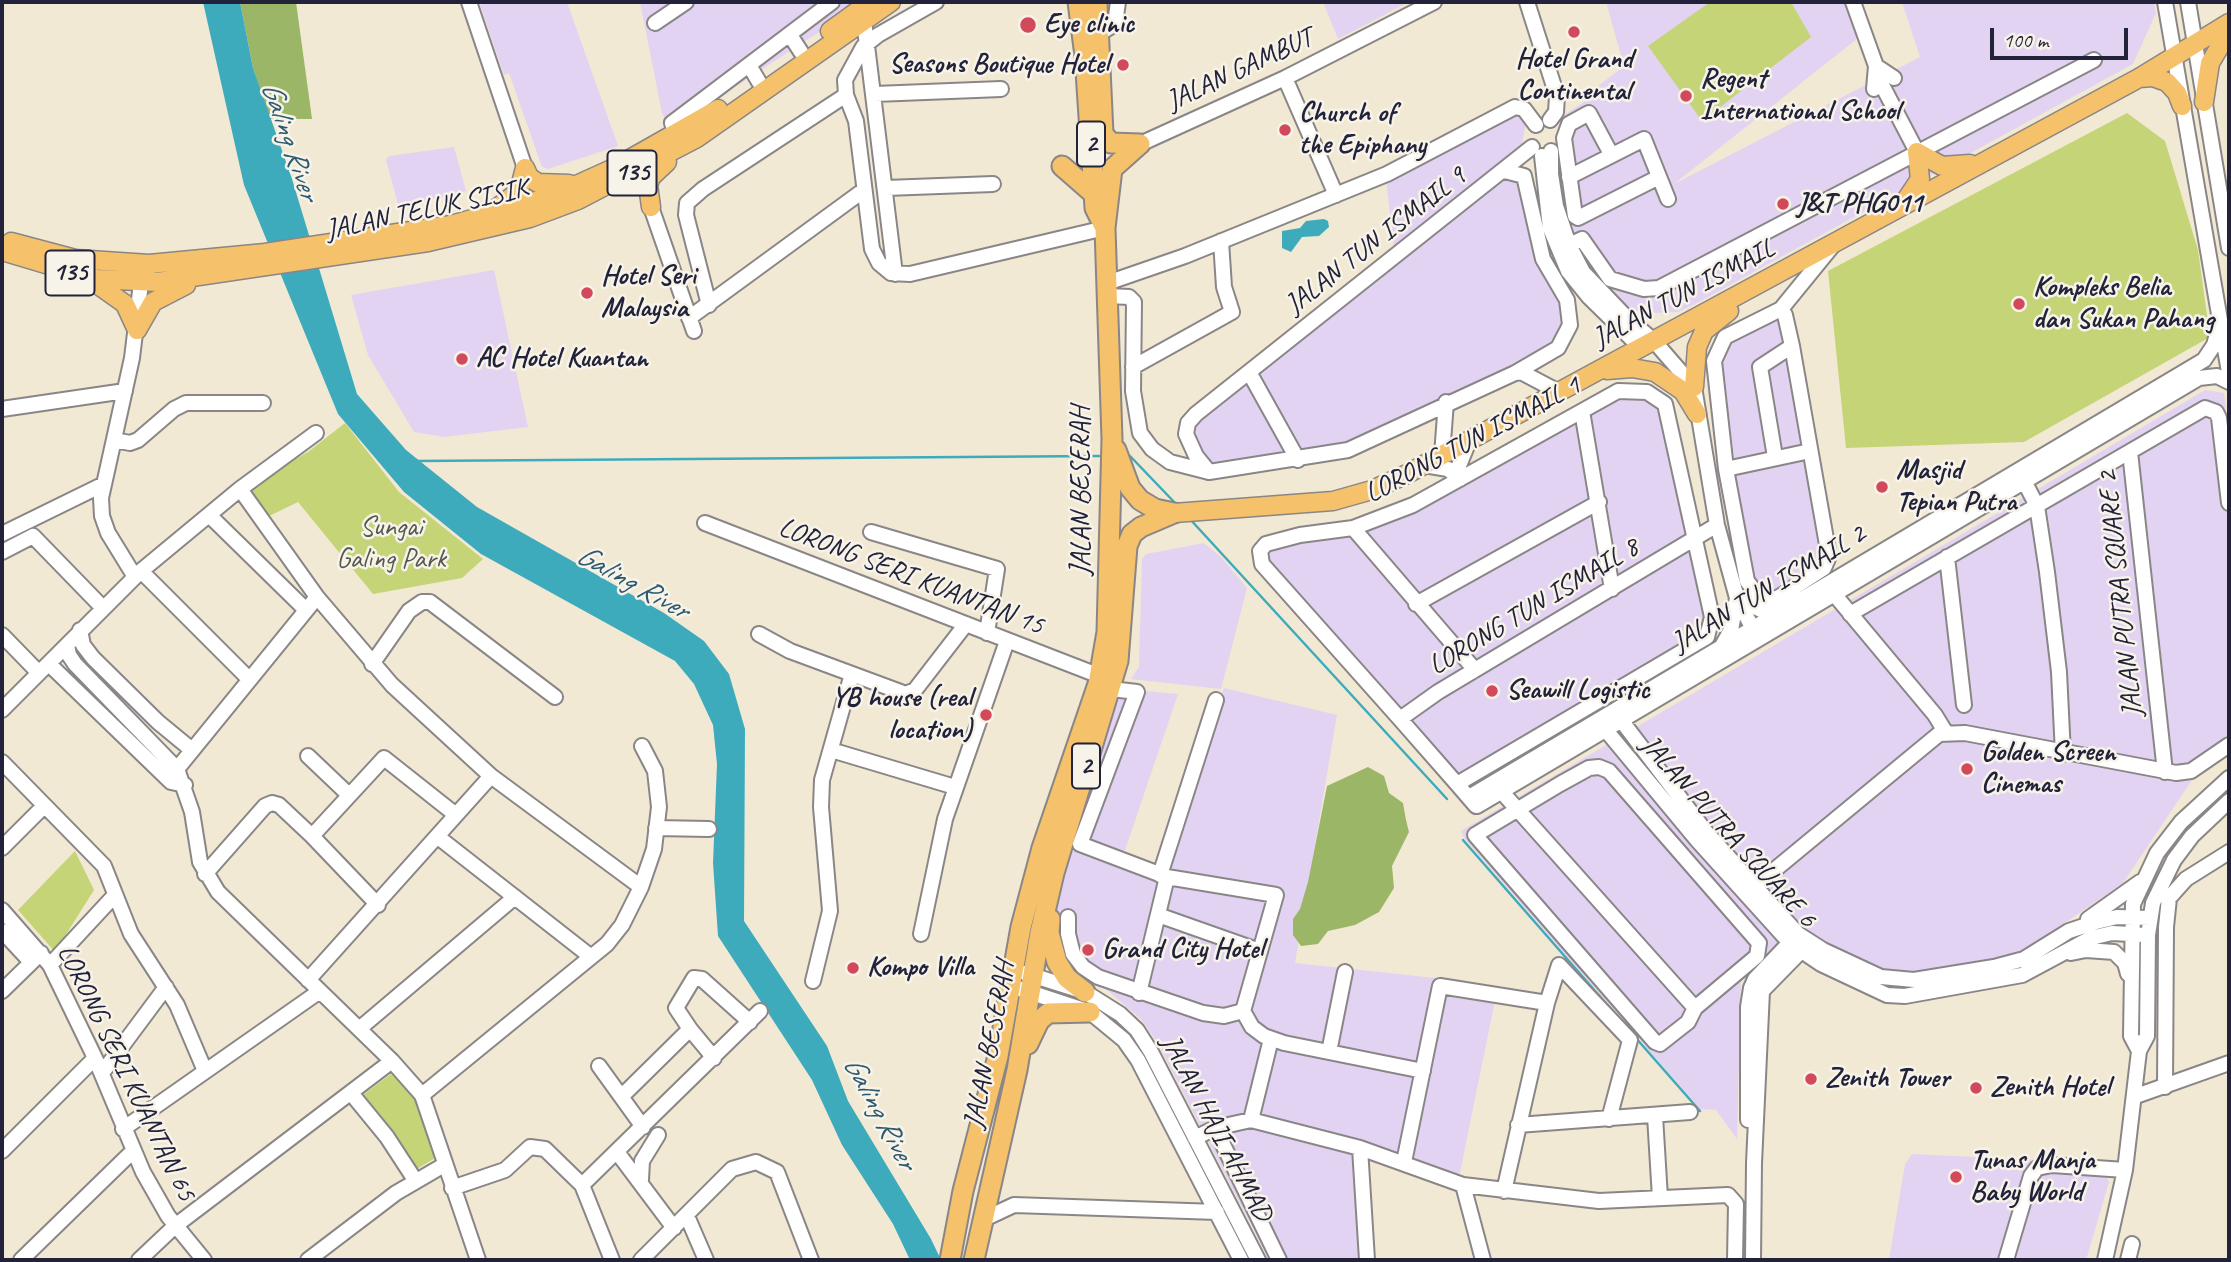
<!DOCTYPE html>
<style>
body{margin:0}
#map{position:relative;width:2231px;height:1262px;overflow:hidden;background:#f1e9d3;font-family:Caveat,sans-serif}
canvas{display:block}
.frame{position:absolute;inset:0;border:4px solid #22223b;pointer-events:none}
.scale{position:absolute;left:1990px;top:28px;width:138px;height:32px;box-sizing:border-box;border:4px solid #22223b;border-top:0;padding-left:9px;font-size:21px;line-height:24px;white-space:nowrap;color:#22223b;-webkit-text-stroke:5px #f7f3e8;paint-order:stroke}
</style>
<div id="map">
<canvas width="2231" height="1262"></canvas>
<div class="frame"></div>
<div class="scale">100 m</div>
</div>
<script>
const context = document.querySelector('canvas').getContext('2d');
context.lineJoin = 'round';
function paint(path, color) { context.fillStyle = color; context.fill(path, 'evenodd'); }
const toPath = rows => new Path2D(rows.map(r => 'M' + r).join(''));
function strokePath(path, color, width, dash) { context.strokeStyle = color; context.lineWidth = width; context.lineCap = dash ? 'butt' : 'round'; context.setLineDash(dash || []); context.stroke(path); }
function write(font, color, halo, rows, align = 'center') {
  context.font = font + ' Caveat,sans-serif'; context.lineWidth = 5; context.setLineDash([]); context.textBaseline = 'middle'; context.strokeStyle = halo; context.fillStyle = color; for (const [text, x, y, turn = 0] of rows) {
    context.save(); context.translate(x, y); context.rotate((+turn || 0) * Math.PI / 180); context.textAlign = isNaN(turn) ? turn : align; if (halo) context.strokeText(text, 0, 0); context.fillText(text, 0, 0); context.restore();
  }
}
const built = toPath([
 [479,2,567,2,618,146,548,169,542,167,509,73,504,75],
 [640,2,857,2,825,28,680,123,666,121,662,113],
 [1323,2,1409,2,1338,39],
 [1606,2,1845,2,1858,38,1674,184,1920,57,1902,2,2154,2,2156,13,2133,64,1697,303,1678,312,1661,313,1642,312,1622,305,1591,280,1568,233,1555,171,1561,117,1590,98,1588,94,1624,66],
 [1520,112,1526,123,1521,149,1502,164,1521,185,1527,222,1568,308,1561,343,1346,450,1208,466,1186,443,1195,414,1395,256,1386,179],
 [454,147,466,191,399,208,386,160,389,156],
 [494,270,528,427,444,437,414,432,368,355,351,295],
 [1778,318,1781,322,1824,564,1770,596,1748,577,1717,363,1730,340],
 [1618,389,1655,393,1712,615,1707,635,1456,781,1261,562,1259,549,1353,529],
 [2205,390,2224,393,2229,436,2229,753,2194,777,2123,883,2021,953,1911,977,1887,974,1800,930,1741,975,1737,1139,1716,1110,1700,1109,1464,838,1461,831],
 [1204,543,1221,557,1247,588,1221,689,1131,679,1139,667,1142,559,1146,554],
 [1113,688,1178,694,1120,865,1160,877,1224,688,1337,715,1295,963,1435,978,1497,991,1458,1182,1356,1144,1363,1260,1269,1260,1157,1042,1141,1019,1100,984,1069,969,1054,929,1062,837],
 [1912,1154,2101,1163,2109,1182,2086,1260,1889,1260,1905,1164]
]);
const green = toPath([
 [1710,2,1791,2,1811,37,1702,121,1648,46],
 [2127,113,2165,141,2198,250,2210,337,2024,442,1846,448,1828,271],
 [345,423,399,492,483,559,462,578,373,594,298,502,265,518,243,488,308,452],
 [75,851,94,890,55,952,18,910],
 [391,1074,421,1102,437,1157,415,1170,363,1095]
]);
const forest = toPath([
 [240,2,296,2,312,119,270,119,253,68],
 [1368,767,1384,776,1389,793,1403,803,1406,820,1409,832,1392,866,1394,888,1379,912,1355,925,1328,931,1318,944,1301,946,1293,935,1293,919,1300,909,1308,882,1327,786]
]);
const water = toPath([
 [203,2,240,2,253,68,292,179,357,394,406,450,477,507,664,613,704,641,729,674,745,729,744,921,827,1046,848,1101,931,1239,941,1260,910,1260,893,1224,842,1145,812,1080,718,936,713,863,717,764,713,725,694,684,675,661,481,554,404,492,338,414,244,185],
 [1324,219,1328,221,1329,227,1319,236,1302,237,1291,252,1282,248,1282,231,1300,228,1306,221]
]);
const stream = toPath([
 [1130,456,1177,505],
 [417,461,1099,456],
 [1189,518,1447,799],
 [1463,840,1617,1016],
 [1635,1037,1700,1111]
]);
const minor = toPath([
 [469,2,525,168],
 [936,2,878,35,863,47,845,80,846,95,856,121,872,249,879,263,891,273,910,274,1105,228],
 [1527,2,1557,96,1556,112,1550,120],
 [1853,2,1876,66,1874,89],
 [2165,2,2229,372],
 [2188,2,2229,248],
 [864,21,895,274],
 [655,23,686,2],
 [1100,33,1115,24,1118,2],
 [790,35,801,52],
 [749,65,759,82],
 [1876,66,1894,78],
 [1285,78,1336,195],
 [1882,85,1917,152],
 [875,94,1001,89],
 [676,135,672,123,832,2],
 [1140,144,1285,78,1434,2],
 [1551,151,1551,174,1556,206,1569,245,1583,272,1625,316,1654,341,1694,387,1717,525,1737,598,1756,635],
 [1611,154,1589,113,1569,124,1564,138,1575,216,1578,218,1659,177],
 [1542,156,1550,228,1568,271,1589,297,1641,348],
 [1505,171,1524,176,1543,259,1567,300,1570,325,1558,348,1515,373,1348,450,1209,472,1196,456,1186,434,1188,423,1196,414,1532,147],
 [1569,177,1644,139,1668,199],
 [886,188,993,184],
 [651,207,694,331],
 [1569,245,1582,239,1610,279,1644,289,1659,288,2094,60],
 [1107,283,1185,256,1387,174,1515,107,1524,109,1536,125],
 [1108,296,1129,297,1134,302,1133,391,1140,433,1152,449,1170,462,1209,472],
 [709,305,686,215,687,203,703,189,846,95],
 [1781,309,1785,315,1792,346,1829,556,1824,568,1776,599,1768,598,1756,593,1747,581,1726,469,1714,361,1725,337,1781,309,1834,244],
 [689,318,864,190],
 [1133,367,1232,312,1224,287,1221,241],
 [1249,372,1298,460],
 [1515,373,1521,372,1559,392],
 [2,409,125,391],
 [1582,411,1612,589],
 [114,440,130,443,138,440,174,409,186,403,263,403],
 [2130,452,2165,772],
 [1442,455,1446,402],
 [1775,457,1760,367,1792,346],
 [1424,465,1448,469,1460,479],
 [1726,469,1810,451],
 [2022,477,2037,506,2047,572,2059,672,2063,754],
 [1460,479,1458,468,1469,441],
 [240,489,317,597,392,685,491,776,641,887],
 [209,515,306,610],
 [705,523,1100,676],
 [1353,528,1475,670],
 [871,532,997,569,987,633],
 [2,534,104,484],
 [2,552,33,536,103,608],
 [1947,557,1964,705],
 [141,571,249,679],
 [135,577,108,533,102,516,101,498,132,358,141,283],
 [1834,594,1935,715,1946,733],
 [1738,599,1763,611,1781,610],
 [1416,604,1599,502],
 [1850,614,2205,408,2216,412,2219,418,2229,503],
 [80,630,83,645,93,658,158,722,192,750],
 [759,634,790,651,906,694,915,690,966,624],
 [2,635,39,673],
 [67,645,69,655,75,664,177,769,192,812,200,862,218,892,392,1061,422,1095,478,1260],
 [1722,646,1731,630,1737,598],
 [49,664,171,782,185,785],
 [372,664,409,611,422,602,430,602,555,697],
 [1111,689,1137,692,1080,844,1167,877,1276,895,1243,1011,1252,1027,1264,1036,1284,1043,1423,1071],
 [2,710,141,571,240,489,316,433],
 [1400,719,1438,692,1717,525],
 [1621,720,1706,832,1798,934,1823,950,1881,977,1914,980,1994,967,2024,959,2069,931,2096,922,2117,917,2149,918],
 [1600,723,1697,840,1790,943,1821,964,1887,995,1905,996,2022,975,2091,938,2112,933,2148,935],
 [831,750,955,787],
 [308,756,349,795],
 [2,762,104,866,131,934,177,1005,205,1071],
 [1599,767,1609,771,1759,943,1757,956,1695,1008,1688,1022,1660,1044,1655,1042,1475,835,1560,784,1589,768,1599,767],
 [177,769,317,597],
 [1457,784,1707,637,1712,617,1665,404,1647,392,1618,391,1413,505,1353,528,1300,535,1266,544,1260,551,1262,564,1400,719,1457,784,1476,806,1477,806,2199,378,2217,376,2229,382],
 [1501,791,1695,1008],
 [1469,797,2204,360,2214,345,2220,323],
 [656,828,709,829],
 [312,836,384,758,456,815],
 [438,837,590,956],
 [2,848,44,806],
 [205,874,265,806,272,803,279,805,312,836,378,905],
 [1160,875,1216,700],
 [1749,891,1939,734,1965,733,2176,773,2191,771,2229,745],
 [2,910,50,965,95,1058,143,1172,168,1216,204,1260],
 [1158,915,1260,951],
 [1068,917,1068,934,1073,954,1083,967,1098,977,1203,1013,1224,1016,1243,1011],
 [2088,919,2140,882],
 [2,931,31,962],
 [921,934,945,819,1007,641],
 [2071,953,2086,950,2114,952,2125,963,2128,974],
 [50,965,114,896],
 [1025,973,1085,992,1120,1014,1137,1030,1151,1052,1258,1260],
 [308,980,491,776],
 [813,981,830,911,821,807,822,780,852,674],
 [1011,986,1090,1012,1124,1040,1138,1060,1241,1260],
 [2,991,41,953],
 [1139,993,1167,877],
 [359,1029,515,897],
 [690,1029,676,1008,694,978,702,979,750,1022],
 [2139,1051,2131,1036,2133,904,2157,853,2181,822,2229,778],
 [1329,1052,1345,972],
 [599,1066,643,1127],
 [102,1073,166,987],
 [2165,1087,2166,927,2169,898,2186,879,2229,852],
 [351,1093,387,1137,415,1180],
 [422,1095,607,944,622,925,641,887,654,849,659,807,655,771,642,746],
 [622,1096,690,1029,714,1058],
 [2136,1096,2229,1063],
 [1655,1116,1660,1198],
 [1251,1120,1271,1039],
 [1748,1120,1748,1007,1751,988,1755,979,1795,937],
 [1518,1125,1690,1112],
 [1215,1128,1279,1260],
 [123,1129,320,991],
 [1195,1138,1215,1128,1251,1120,1360,1148,1463,1185,1599,1201,1728,1195,1736,1204,1735,1260],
 [1360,1148,1367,1260],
 [2,1151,95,1058],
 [617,1152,674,1228],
 [1404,1162,1440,986,1547,1003],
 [641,1180,642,1161,658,1135],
 [582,1185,760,1011],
 [1463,1185,1483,1260],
 [452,1188,505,1170,530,1147,545,1149,582,1185,612,1260],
 [1504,1191,1547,1003,1559,965,1630,1040,1609,1119],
 [687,1216,706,1260],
 [982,1220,1014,1205,1217,1212],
 [21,1260,133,1151],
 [139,1260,175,1226,392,1061],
 [308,1260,396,1193,444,1165],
 [641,1260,732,1169,756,1162,777,1172,811,1260],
 [1753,1260,1754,1163,1762,991,1805,947],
 [2006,1260,2031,1176,2037,1168,2052,1165,2125,1170],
 [2105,1260,2125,1170,2139,1051,2147,1036,2148,935,2153,903,2174,860,2192,836,2229,801],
 [2128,1260,2132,1244]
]);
const major = toPath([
 [830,31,870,2],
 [2139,78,2153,77,2167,82,2177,93,2182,106],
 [2204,102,2210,63,2229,31],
 [1917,152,1942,166,1970,164],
 [525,168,529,177,538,183,569,184],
 [1904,203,1920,179,1917,152],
 [651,207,648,185,651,177,667,162],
 [497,208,519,191,525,168],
 [11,242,75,259,149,264,265,253,451,225,550,197,614,168,718,109],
 [2,251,96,279,158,282,428,242,530,218,578,200,697,138,891,2],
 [94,282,125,304,137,330],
 [137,330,153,302,186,285],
 [1607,370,1632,368,1655,372,1683,391,1697,414],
 [1694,387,1697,347,1704,331,1729,311],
 [1174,513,1333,501,1372,490,1407,474,2139,78,2229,23]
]);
const highway = toPath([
 [1097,2,1103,134,1111,143,1140,144],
 [1062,166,1094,194],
 [1105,228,1112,169,1140,144],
 [1116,450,1130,488,1140,500,1155,509,1174,513],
 [1050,919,1049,933,1057,962,1067,978,1085,992],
 [1028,1044,1039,1021,1048,1013,1090,1012],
 [950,1260,963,1191,998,1056,1021,927,1042,848,1098,684,1107,632,1112,439,1105,228,1095,208,1085,56,1078,2],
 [974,1260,1017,1070,1040,933,1054,873,1118,661,1127,546,1132,534,1141,527,1174,513]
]);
const markers = [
 [1028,25,9,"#d1495b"],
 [1574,32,7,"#d1495b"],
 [1123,65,7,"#d1495b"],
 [1686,96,7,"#d1495b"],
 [1285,130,7,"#d1495b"],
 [1783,204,7,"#d1495b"],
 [587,293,7,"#d1495b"],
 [2019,304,7,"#d1495b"],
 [462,359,7,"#d1495b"],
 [1882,487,7,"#d1495b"],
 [1492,691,7,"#d1495b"],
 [986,715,7,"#d1495b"],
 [1967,769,7,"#d1495b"],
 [1088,950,7,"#d1495b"],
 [853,968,7,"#d1495b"],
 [1811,1079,7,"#d1495b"],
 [1976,1088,7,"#d1495b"],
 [1956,1177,7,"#d1495b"]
];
const shields = [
 [1091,144,28],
 [632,173,49],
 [70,273,49],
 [1086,766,28]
];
const shieldNames = [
 ["2",1091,144],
 ["135",632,173],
 ["135",70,273],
 ["2",1086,766]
];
const poiNames = [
 ["Eye clinic",1044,25],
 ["Hotel Grand",1574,60,"center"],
 ["Continental",1574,92,"center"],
 ["Seasons Boutique Hotel",1109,65,"right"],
 ["Regent",1700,80],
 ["International School",1700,112],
 ["Church of",1299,114],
 ["the Epiphany",1299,146],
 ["J&T PHG011",1797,204],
 ["Hotel Seri",601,277],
 ["Malaysia",601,309],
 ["Kompleks Belia",2033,288],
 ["dan Sukan Pahang",2033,320],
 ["AC Hotel Kuantan",476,359],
 ["Masjid",1896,471],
 ["Tepian Putra",1896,503],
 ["Seawill Logistic",1506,691],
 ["YB house (real",972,699,"right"],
 ["location)",972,731,"right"],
 ["Golden Screen",1981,753],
 ["Cinemas",1981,785],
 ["Grand City Hotel",1102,950],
 ["Kompo Villa",867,968],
 ["Zenith Tower",1825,1079],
 ["Zenith Hotel",1990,1088],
 ["Tunas Manja",1970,1161],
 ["Baby World",1970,1193]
];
const streetNames = [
 ["JALAN GAMBUT",1240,70,-25],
 ["JALAN TELUK SISIK",427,210,-12],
 ["JALAN TUN ISMAIL 9",1376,241,-38],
 ["JALAN TUN ISMAIL",1684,294,-28],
 ["LORONG TUN ISMAIL 1",1473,440,-28],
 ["JALAN BESERAH",1082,491,-90],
 ["LORONG SERI KUANTAN 15",911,577,21],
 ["JALAN TUN ISMAIL 2",1769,589,-31],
 ["JALAN PUTRA SQUARE 2",2121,594,-96],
 ["LORONG TUN ISMAIL 8",1534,607,-31],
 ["JALAN PUTRA SQUARE 6",1728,832,48],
 ["JALAN BESERAH",990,1045,-79],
 ["LORONG SERI KUANTAN 65",126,1073,64],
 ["JALAN HAJI AHMAD",1216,1128,62]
];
const parkNames = [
 ["Sungai",391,528],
 ["Galing Park",391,560]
];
const waterNames = [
 ["Galing River",289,141,71],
 ["Galing River",632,583,29],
 ["Galing River",879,1113,62]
];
paint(built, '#e3d3f3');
paint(green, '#c4d476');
paint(forest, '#9bb667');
paint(water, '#3eabbc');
strokePath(stream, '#3eabbc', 2.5);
strokePath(minor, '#8a8687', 18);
strokePath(major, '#8a8687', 21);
strokePath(highway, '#8a8687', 23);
strokePath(minor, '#fff', 14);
strokePath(major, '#f5c16b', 18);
strokePath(highway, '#f5c16b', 19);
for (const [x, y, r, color] of markers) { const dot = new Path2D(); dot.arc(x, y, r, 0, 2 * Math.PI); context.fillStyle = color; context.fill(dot); strokePath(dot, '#f7f3e8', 2.5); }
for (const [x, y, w] of shields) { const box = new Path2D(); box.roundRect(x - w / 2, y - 22.5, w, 45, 5); context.fillStyle = '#f7f3e8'; context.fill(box); strokePath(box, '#22223b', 2); }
write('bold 26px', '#22223b', null, shieldNames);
write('bold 28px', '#22223b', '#f7f3e8', poiNames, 'left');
write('28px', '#22223b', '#f7f3e8', streetNames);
write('28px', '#53574d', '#f7f3e8', parkNames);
write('italic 30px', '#2d596f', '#f7f3e8', waterNames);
</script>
